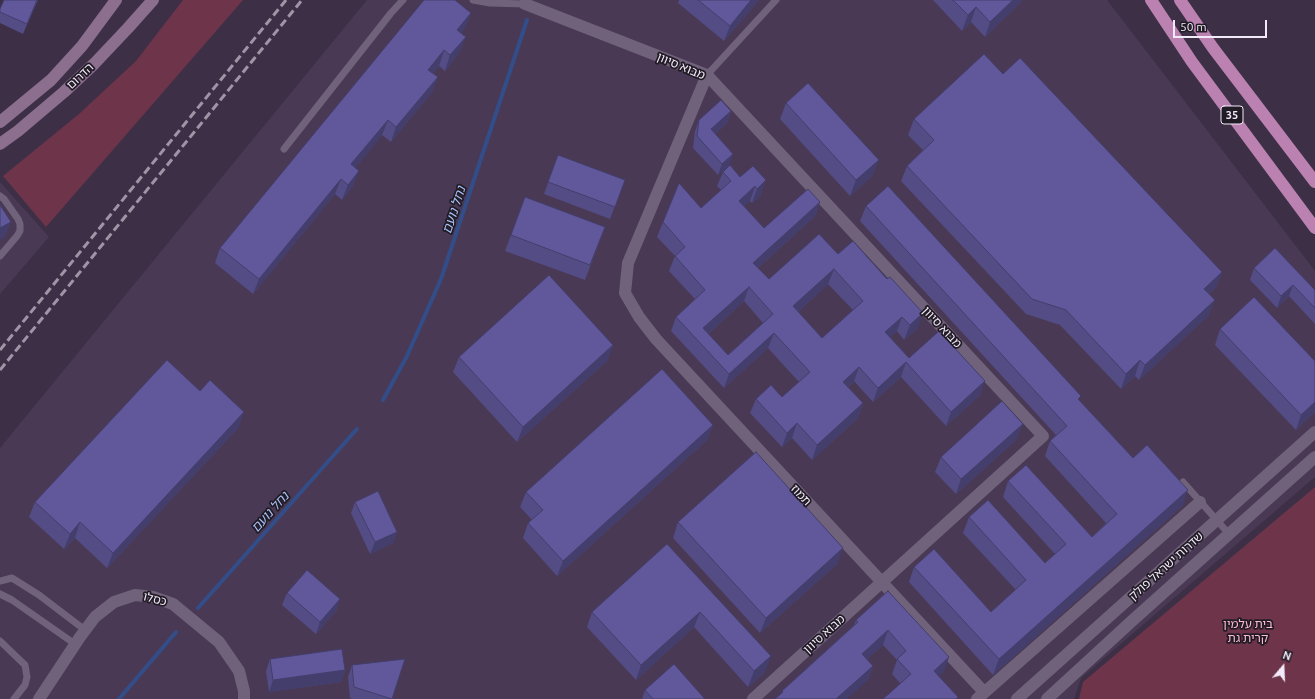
<!DOCTYPE html>
<meta charset="utf-8">
<style>
body{margin:0}
#map{position:relative;width:1315px;height:699px;overflow:hidden;background:#3d3046;font-family:Ubuntu,sans-serif}
canvas{display:block}
.north{position:absolute;left:1263px;top:647px;width:40px;height:40px;-webkit-text-stroke:3px #211b25;paint-order:stroke;rotate:19deg;font-size:11px;font-weight:700;line-height:16px;text-align:center;color:#f2eaf8}
.north::after{content:'';display:block;margin:auto;width:14px;height:18px;background:#f2eaf8;clip-path:polygon(50% 0,100% 100%,50% 72%,0 100%)}
.scale{position:absolute;left:1173px;top:20px;width:94px;height:18px;box-sizing:border-box;border:2px solid #f2eaf8;border-top:0;padding-left:5px;font-size:12px;line-height:14px;white-space:nowrap;color:#f2eaf8;-webkit-text-stroke:3px #211b25;paint-order:stroke}
</style>
<div id="map">
<canvas width="1315" height="699"></canvas>
<div class="north">N</div>
<div class="scale">50 m</div>
</div>
<script>
const context = document.querySelector('canvas').getContext('2d');
context.lineJoin = 'round';
function paint(path, color) { context.fillStyle = color; context.fill(path, 'evenodd'); }
const toPath = rows => new Path2D(rows.map(r => 'M' + r).join(''));
function strokePath(path, color, width, dash) { context.strokeStyle = color; context.lineWidth = width; context.lineCap = dash ? 'butt' : 'round'; context.setLineDash(dash || []); context.stroke(path); }
function write(font, color, halo, rows, align = 'center') {
  context.font = font + ' Ubuntu,"Noto Sans Hebrew",sans-serif'; context.lineWidth = 3.5; context.setLineDash([]); context.textBaseline = 'middle'; context.strokeStyle = halo; context.fillStyle = color; for (const [text, x, y, turn = 0] of rows) {
    context.save(); context.translate(x, y); context.rotate((+turn || 0) * Math.PI / 180); context.textAlign = isNaN(turn) ? turn : align; if (halo) context.strokeText(text, 0, 0); context.fillText(text, 0, 0); context.restore();
  }
}
const built = toPath([
 [367,0,1107,0,1315,271,1315,477,1081,678,1074,699,0,699,0,448],
 [0,182,49,237,0,294]
]);
const green = toPath([
 [183,0,243,0,46,227,3,176,79,114,136,61],
 [1315,487,1315,699,1079,699,1083,682]
]);
const stream = toPath([
 [383,400,407,356,441,279,527,20],
 [198,608,357,429],
 [119,699,176,632]
]);
const service = toPath([
 [473,0,490,3,525,4],
 [707,75,776,0],
 [284,149,391,13,403,0],
 [0,196,4,199,18,219,20,224,20,231,17,236,0,256],
 [1183,482,1229,534],
 [0,581,12,578,39,595,85,630],
 [0,594,12,600,75,644],
 [0,641,25,665,27,677,25,685,14,699]
]);
const minor = toPath([
 [525,4,707,75,1043,436,753,699],
 [707,75,628,263,625,293,639,317,656,339,984,692],
 [39,699,80,637,95,617,114,602,135,595,153,597,173,604,219,642,239,671,244,691,244,699],
 [977,699,1200,502]
]);
const tertiary = toPath([
 [1017,699,1315,432],
 [1047,699,1133,620,1315,457]
]);
const secondary = toPath([
 [0,122,51,80,82,46,116,0],
 [0,144,18,131,64,92,94,64,128,28,153,0]
]);
const trunk = toPath([
 [1151,0,1192,62,1315,228],
 [1180,0,1213,48,1315,182]
]);
const rail = toPath([
 [0,350,286,0],
 [0,370,302,0]
]);
const wall = toPath([
 [4,0,38,0,23,34,0,23,0,9],
 [679,0,759,0,724,41,678,3],
 [933,0,1022,0,1020,3,985,37,971,22,962,31],
 [471,13,465,28,461,33,460,52,445,71,439,66,433,73,438,77,432,92,391,142,382,135,355,168,353,186,342,200,335,194,253,294,215,263,220,248],
 [1003,74,1222,272,1216,287,1209,294,1209,315,1139,380,1135,376,1121,389,1060,325,1026,314,901,181,907,166,923,150,908,135,914,119],
 [786,103,873,175,850,196,780,119],
 [731,111,727,123,715,134,729,166,718,175,693,148,695,131,699,120],
 [558,155,625,180,610,219,544,194],
 [753,166,761,195,752,203,750,201,744,206,764,228,820,202,815,216,758,268,769,279,838,254,918,328,904,340,897,331,890,337,909,358,980,395,946,426,901,377,873,402,854,381,848,387,863,403,858,418,812,460,792,438,782,447,750,413,756,399,782,397,799,382,768,348,724,388,671,331,676,317,695,299,669,271,675,256,657,237,663,222,701,208,721,190,717,186,723,172,740,177],
 [828,284,853,310,822,338,798,312],
 [744,301,763,323,728,355,708,334],
 [525,197,605,227,585,280,505,251],
 [866,206,1079,400,1133,458,1183,505,993,675,909,582,914,567,991,612,1016,590,963,533,969,517,1045,563,1055,554,1003,497,1008,481,1092,537,1106,523,1045,456,1050,441,1056,435,860,221],
 [1254,268,1315,290,1315,324,1289,296,1277,308,1250,280],
 [1220,329,1315,412,1296,430,1215,345],
 [613,345,607,361,517,442,453,372,459,357],
 [713,425,707,440,557,576,523,538,528,523,532,520,520,507,526,492],
 [239,427,107,568,75,538,64,549,29,517,35,502],
 [1017,439,956,494,935,472,941,457],
 [355,502,397,532,393,543,370,554,351,513],
 [678,522,838,563,760,633,673,538],
 [667,544,765,672,748,687,694,627,636,680,587,627,592,612],
 [888,591,944,672,900,683,892,674,897,660,883,645,867,659,873,666,868,680,781,694,782,691,854,625,856,620],
 [287,593,340,599,336,611,316,634,282,605],
 [270,659,345,670,341,682,269,692,266,671],
 [352,665,392,699,352,699,350,698,348,677],
 [645,690,705,699,642,699]
]);
const shadedWall = toPath([
 [37,0,38,0,23,34,27,24],
 [751,0,759,0,724,41,730,26],
 [1013,0,1022,0,1020,3,985,37,990,22],
 [976,7,971,22,962,31,968,15],
 [471,13,465,28,452,45,457,30],
 [466,37,460,52,445,71,450,55],
 [444,50,439,66,423,85,428,70],
 [438,77,432,92,391,142,396,127],
 [731,111,727,123,707,141,711,129],
 [388,120,382,135,346,180,351,164],
 [733,154,729,166,718,175,722,164],
 [879,160,873,175,850,196,856,180],
 [359,171,353,186,342,200,348,185],
 [341,179,335,194,253,294,259,279],
 [766,180,761,195,752,203,757,189],
 [755,186,750,201,734,215,739,201],
 [820,202,815,216,748,277,753,263],
 [11,222,5,237,0,240,0,228],
 [834,269,828,284,788,321,793,306],
 [1222,272,1216,287,1198,304,1204,289],
 [1293,285,1289,296,1277,308,1281,296],
 [749,287,744,301,699,342,703,328],
 [1215,300,1209,315,1139,380,1145,365],
 [923,313,918,328,904,340,910,325],
 [902,317,897,331,880,347,885,332],
 [774,333,768,348,724,388,729,374],
 [613,345,607,361,517,442,523,427],
 [1140,360,1135,376,1121,389,1126,374],
 [906,362,901,377,873,402,878,388],
 [859,367,854,381,838,396,843,382],
 [985,381,980,395,946,426,951,412],
 [1315,402,1315,412,1296,430,1301,415],
 [863,403,858,418,812,460,817,445],
 [244,412,239,427,107,568,113,553],
 [797,423,792,438,782,447,787,433],
 [1023,424,1017,439,956,494,961,479],
 [713,425,707,440,557,576,563,561],
 [1188,490,1183,505,993,675,999,659],
 [80,522,75,538,64,549,70,534],
 [397,532,393,543,370,554,375,542],
 [843,548,838,563,760,633,766,618],
 [340,599,336,611,316,634,320,622],
 [700,612,694,627,636,680,641,665],
 [888,630,883,645,857,668,862,654],
 [771,656,765,672,748,687,754,671],
 [949,657,944,672,928,685,934,671],
 [873,666,868,680,847,699,836,699],
 [345,670,341,682,269,692,273,680]
]);
const building = toPath([
 [4,0,37,0,27,24,0,12,0,9,4,0],
 [424,0,455,0,471,13,457,30,466,37,450,55,444,50,428,70,438,77,396,127,388,120,351,164,359,171,348,185,341,179,259,279,220,248,424,0],
 [698,0,751,0,730,26,698,0],
 [953,0,1013,0,990,22,976,7,968,15,953,0],
 [984,54,1003,74,1020,58,1222,272,1204,289,1215,300,1145,365,1140,360,1126,374,1066,310,1032,299,907,166,934,140,914,119,984,54],
 [808,83,879,160,856,180,786,103,808,83],
 [721,100,731,111,711,129,733,154,722,164,697,136,699,120,721,100],
 [558,155,625,180,615,207,548,182,558,155],
 [730,165,740,177,753,166,766,180,757,189,755,186,739,201,764,228,808,189,820,202,753,263,769,279,819,234,838,254,853,241,887,279,890,277,923,313,910,325,902,317,885,332,909,358,939,331,985,381,951,412,906,362,878,388,859,367,843,382,863,403,817,445,797,423,787,433,756,399,771,385,782,397,810,372,774,333,729,374,676,317,705,290,675,256,685,247,663,222,679,183,701,208,731,181,723,172,730,165],
 [834,269,863,301,822,338,793,306,834,269],
 [749,287,773,314,728,355,703,328,749,287],
 [888,186,1081,396,1078,399,1133,458,1147,445,1188,490,999,659,914,567,934,549,991,612,1026,580,969,517,988,500,1045,563,1066,544,1008,481,1026,465,1092,537,1117,514,1050,441,1067,426,866,206,888,186],
 [525,197,605,227,590,265,511,235,525,197],
 [0,205,11,222,0,228,0,205],
 [1275,248,1315,290,1315,308,1293,285,1281,296,1254,268,1275,248],
 [549,275,613,345,523,427,459,357,549,275],
 [1254,297,1315,361,1315,402,1301,415,1220,329,1254,297],
 [167,360,200,391,210,380,244,412,113,553,80,522,70,534,35,502,167,360],
 [662,369,713,425,563,561,528,523,543,510,526,492,662,369],
 [1002,401,1023,424,961,479,941,457,1002,401],
 [756,452,843,548,766,618,678,522,756,452],
 [378,491,397,532,375,542,355,502,378,491],
 [667,544,771,656,754,671,700,612,641,665,592,612,667,544],
 [307,570,340,599,320,622,287,593,307,570],
 [888,591,949,657,934,671,958,697,956,699,883,699,911,674,897,659,906,651,888,630,862,654,873,666,836,699,775,699,783,692,782,691,858,622,856,620,888,591],
 [342,649,345,670,273,680,270,659,342,649],
 [405,659,392,699,354,687,352,665,405,659],
 [674,664,705,699,653,699,645,690,674,664]
]);
const shields = [
 [1232,115,22]
];
const shieldNames = [
 ["35",1232,115]
];
const streetNames = [
 ["מבוא סיוון",681,66,23],
 ["הדרום",80,76,-43],
 ["מבוא סיוון",942,327,47],
 ["תמוז",801,495,47],
 ["שדרות ישראל פולק",1166,566,-42],
 ["כסלו",155,599,14],
 ["מבוא סיוון",824,634,-42]
];
const parkNames = [
 ["בית עלמין",1248,624],
 ["קרית גת",1248,638]
];
const waterNames = [
 ["נחל נועם",454,210,-72],
 ["נחל נועם",270,512,-48]
];
paint(built, '#493954');
paint(green, '#6e344a');
strokePath(stream, '#334d89', 4);
strokePath(service, '#70627a', 7);
strokePath(minor, '#70627a', 12);
strokePath(tertiary, '#70627a', 12);
strokePath(secondary, '#8c6e8f', 12);
strokePath(trunk, '#ba81b1', 12);
strokePath(rail, '#9f95a6', 3, [8, 4]);
paint(wall, '#534c85');
paint(shadedWall, '#433e6c');
paint(building, '#60589b');
strokePath(building, '#433e6c', 1);
for (const [x, y, w] of shields) { const box = new Path2D(); box.roundRect(x - w / 2, y - 9, w, 18, 3); context.fillStyle = '#211b25'; context.fill(box); strokePath(box, '#f2eaf8', 1); }
write('bold 11px', '#f2eaf8', null, shieldNames);
write('12px', '#f2eaf8', '#211b25', streetNames);
write('12px', '#febcd2', '#211b25', parkNames);
write('italic 13px', '#a6c0f5', '#211b25', waterNames);
</script>
